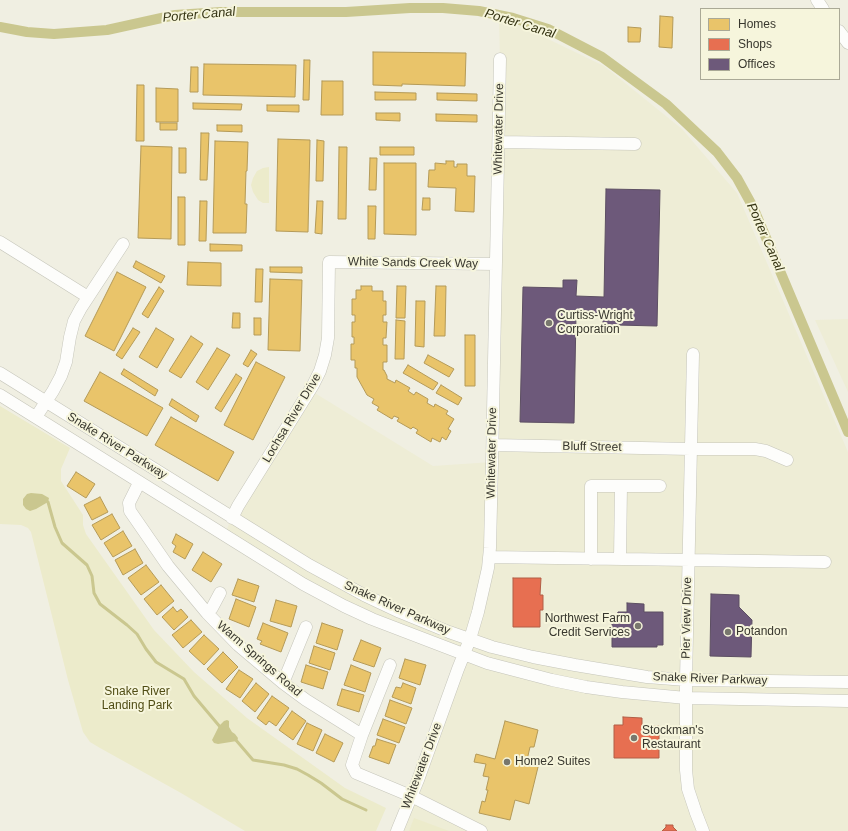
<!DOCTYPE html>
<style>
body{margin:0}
#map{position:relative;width:848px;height:831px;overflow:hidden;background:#f0efe2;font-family:Arial,sans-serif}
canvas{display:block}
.legend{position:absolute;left:700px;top:8px;width:140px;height:72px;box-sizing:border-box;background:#f6f5dc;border:1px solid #aaa996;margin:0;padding:5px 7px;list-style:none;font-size:12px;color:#38372e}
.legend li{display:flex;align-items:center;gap:8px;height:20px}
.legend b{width:20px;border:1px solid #aaa996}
</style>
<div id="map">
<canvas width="848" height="831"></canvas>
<ul class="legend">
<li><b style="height:11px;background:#e9c46a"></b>Homes</li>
<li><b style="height:11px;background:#e76f51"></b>Shops</li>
<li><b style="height:11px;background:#6d597a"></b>Offices</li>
</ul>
</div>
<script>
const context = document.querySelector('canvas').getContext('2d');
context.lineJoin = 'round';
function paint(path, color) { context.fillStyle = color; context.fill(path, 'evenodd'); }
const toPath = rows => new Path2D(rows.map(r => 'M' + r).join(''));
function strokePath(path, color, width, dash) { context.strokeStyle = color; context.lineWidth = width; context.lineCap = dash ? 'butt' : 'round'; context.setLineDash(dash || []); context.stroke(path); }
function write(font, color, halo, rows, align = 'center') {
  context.font = font + ' Arial,sans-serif'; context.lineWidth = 4; context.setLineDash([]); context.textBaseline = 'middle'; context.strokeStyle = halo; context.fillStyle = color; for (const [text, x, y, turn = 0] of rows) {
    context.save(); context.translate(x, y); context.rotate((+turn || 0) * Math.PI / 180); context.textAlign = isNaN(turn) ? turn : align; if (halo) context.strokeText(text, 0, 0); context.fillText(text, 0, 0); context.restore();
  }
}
const built = toPath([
 [499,19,523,27,604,66,682,129,737,193,848,452,848,831,397,831,464,654,344,606,224,535,232,518,310,390,433,466,492,462,500,59],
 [848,319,848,392,815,320]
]);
const green = toPath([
 [269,167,269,203,263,203,258,200,253,192,251,185,253,178,257,171,263,168],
 [0,406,70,448,61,469,61,481,83,515,83,525,86,534,154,630,194,672,247,718,345,788,386,808,376,831,245,831,181,793,100,748,90,742,83,732,68,680,31,532,28,528,21,525,0,524],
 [414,818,449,831,409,831]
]);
const water = toPath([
 [31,493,42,494,49,498,48,502,36,509,30,511,26,509,23,505,23,499,27,494],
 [227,720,229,721,229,727,232,732,235,734,238,738,237,741,218,744,214,743,212,740,219,726,224,721]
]);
const homes = toPath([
 [660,16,673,17,672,48,659,47,660,16],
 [628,27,641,28,640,42,628,42,628,27],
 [373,52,466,53,465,86,402,84,402,86,373,85,373,52],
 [304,60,310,60,309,100,303,100,304,60],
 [204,64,296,65,295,97,203,95,204,64],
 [191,67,198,67,198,92,190,92,191,67],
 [322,81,343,81,343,115,321,115,322,81],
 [137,85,144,85,144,141,136,141,137,85],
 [156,88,178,89,178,122,156,122,156,88],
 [375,92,416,93,416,100,375,100,375,92],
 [437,93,477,94,477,101,437,100,437,93],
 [193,103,242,104,241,110,193,109,193,103],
 [267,105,299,105,299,112,267,111,267,105],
 [376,113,400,113,400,121,376,120,376,113],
 [436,114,477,115,477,122,436,121,436,114],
 [160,123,177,123,177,130,160,130,160,123],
 [217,125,242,125,242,132,217,131,217,125],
 [201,133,209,133,207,180,200,180,201,133],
 [278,139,310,140,308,232,276,231,278,139],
 [317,140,324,141,323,181,316,181,317,140],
 [215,141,248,142,247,171,246,171,245,204,247,204,246,233,213,233,215,141],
 [141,146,172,147,171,239,138,238,141,146],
 [339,147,347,147,346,219,338,219,339,147],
 [380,147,414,147,414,155,380,155,380,147],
 [179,148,186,148,186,173,179,173,179,148],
 [370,158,377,158,376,190,369,190,370,158],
 [446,161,454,161,454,167,457,167,457,164,467,164,467,176,475,176,474,212,455,211,456,188,428,187,429,170,435,170,435,163,446,164,446,161],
 [384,163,416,163,416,235,384,234,384,163],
 [178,197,185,197,185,245,178,245,178,197],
 [423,198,430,198,430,210,422,210,423,198],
 [200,201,207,201,206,241,199,241,200,201],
 [317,201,323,201,322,234,315,233,317,201],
 [368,206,376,206,375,239,368,239,368,206],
 [210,244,242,245,242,251,210,251,210,244],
 [136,261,165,276,161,283,133,267,136,261],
 [188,262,221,263,221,286,187,285,188,262],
 [270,267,302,267,302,273,270,272,270,267],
 [256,269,263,269,262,302,255,302,256,269],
 [117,272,146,287,114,351,85,336,117,272],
 [270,279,302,280,300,351,268,350,270,279],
 [361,286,372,286,372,291,383,291,383,301,386,301,386,315,383,315,383,322,387,322,386,338,383,338,383,345,387,345,387,362,383,362,383,370,384,370,387,376,387,379,395,383,396,380,410,388,408,391,414,395,416,392,428,399,427,403,434,407,435,404,448,411,446,414,454,419,448,429,451,431,446,440,442,437,440,442,432,438,431,442,416,433,418,430,413,427,411,429,397,421,399,418,394,416,392,419,377,410,379,407,372,403,374,399,367,395,357,377,357,368,355,368,355,360,351,360,351,344,354,344,354,337,352,337,352,322,355,322,355,315,352,315,352,299,356,299,356,290,361,290,361,286],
 [397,286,406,286,405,318,396,318,397,286],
 [436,286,446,286,445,336,434,336,436,286],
 [159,287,164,291,148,318,142,314,159,287],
 [416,301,425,301,424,347,415,346,416,301],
 [233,313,240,313,240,328,232,328,233,313],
 [254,318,261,318,261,335,254,335,254,318],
 [396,320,405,321,404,359,395,359,396,320],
 [133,328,140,332,122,359,116,355,133,328],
 [156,328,174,339,157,368,139,357,156,328],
 [465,335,475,335,475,386,465,386,465,335],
 [191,336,203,344,181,378,169,371,191,336],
 [217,348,230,355,208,390,196,382,217,348],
 [251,350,257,354,248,367,243,364,251,350],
 [428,355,454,369,449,377,424,363,428,355],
 [256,362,285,377,253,440,224,425,256,362],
 [408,365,438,383,433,390,403,373,408,365],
 [124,369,158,390,155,396,121,374,124,369],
 [100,372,163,408,147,436,84,401,100,372],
 [236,374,242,378,221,412,215,408,236,374],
 [441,385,462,398,458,405,436,393,441,385],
 [172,399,199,416,196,422,169,405,172,399],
 [171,417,234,452,218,481,155,445,171,417],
 [76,472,95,484,86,498,67,486,76,472],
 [100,497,108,512,92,520,84,505,100,497],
 [112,514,120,528,101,540,92,525,112,514],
 [123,531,132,546,113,557,104,543,123,531],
 [176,534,193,544,185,559,173,552,176,546,172,543,176,534],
 [135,549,143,563,123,575,115,560,135,549],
 [203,552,222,564,211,582,192,570,203,552],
 [146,565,159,582,141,595,128,578,146,565],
 [238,579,259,586,254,602,232,595,238,579],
 [161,585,174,601,157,615,144,599,161,585],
 [236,599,256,607,249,627,229,619,236,599],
 [276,600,297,606,291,627,270,621,276,600],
 [173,607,177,612,181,609,188,617,174,630,162,617,173,607],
 [191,620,202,632,183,648,172,635,191,620],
 [263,623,288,633,281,652,260,644,262,641,257,639,263,623],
 [322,623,343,630,337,650,316,643,322,623],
 [204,635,219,649,204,665,189,651,204,635],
 [361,640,381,648,374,667,353,660,361,640],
 [314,646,335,653,330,670,309,663,314,646],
 [223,652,238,667,222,683,207,669,223,652],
 [405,659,426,665,420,685,399,678,405,659],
 [306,665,328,672,323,689,301,682,306,665],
 [351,665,371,673,365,692,344,685,351,665],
 [239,670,253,679,240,698,226,689,239,670],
 [256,683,269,694,255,712,242,701,256,683],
 [403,683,416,688,411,704,392,697,396,687,401,688,403,683],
 [342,689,364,695,359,712,337,705,342,689],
 [272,696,289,708,276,726,269,721,266,725,257,718,272,696],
 [390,700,412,708,406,724,385,716,390,700],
 [292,711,306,721,293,740,279,730,292,711],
 [383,719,405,727,399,743,377,735,383,719],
 [505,721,538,730,534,747,530,747,527,760,539,763,529,804,515,800,510,820,479,813,482,801,485,802,488,790,486,790,489,777,483,776,486,764,474,762,476,754,495,759,505,721],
 [307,723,322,730,313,751,297,744,307,723],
 [325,734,343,743,334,762,316,753,325,734],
 [377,739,396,745,389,764,369,757,373,746,375,746,377,739]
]);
const shops = toPath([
 [513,578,541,578,540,595,543,595,543,610,540,610,540,627,513,627,513,578],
 [623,717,642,718,642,725,659,726,659,758,614,758,614,725,623,725,623,717],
 [666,825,673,825,673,827,677,831,662,831,666,827,666,825]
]);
const offices = toPath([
 [606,189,660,190,657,326,617,325,617,332,603,332,603,315,576,315,574,423,520,422,523,287,563,288,563,280,577,280,576,296,604,297,606,189],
 [711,594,739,595,739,607,752,620,751,657,710,656,711,594],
 [627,603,644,604,644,612,663,612,663,645,657,645,657,647,612,647,612,615,617,615,618,612,627,612,627,603]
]);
const stream = toPath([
 [48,502,55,527,62,543,87,565,92,576,94,593,100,604,127,625,137,634,146,649,156,662,184,679,194,696,221,728],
 [235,739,253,760,284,765,297,769,308,775,321,783,342,799,366,810]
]);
const canal = toPath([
 [0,27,27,32,54,34,107,30,175,15,221,12,346,12,410,8,443,8,479,11,513,18,548,29,602,57,666,104,717,152,737,178,753,207,848,432]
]);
const minor = toPath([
 [817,0,823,9],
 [839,31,848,43],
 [499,142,635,144],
 [0,242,88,297],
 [693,354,686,680,686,770,688,789,696,813,703,831],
 [0,373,309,565,364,595,400,612,449,632,492,647,533,657,575,665,647,677,686,680,848,682],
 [0,395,303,584,344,606,372,619,487,663,552,680,586,687,622,692,686,698,848,701],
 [36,417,53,391,61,376,66,362,70,337,74,321,81,308,123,244],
 [493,445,691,449,755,449,766,451,787,460],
 [139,483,129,503,130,511,168,566,207,613,238,645,283,683,306,700,362,735,352,765,356,773,411,796,481,831],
 [232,518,238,506,313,385,320,371,325,355,328,338,329,262,496,264],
 [489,557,825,562],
 [591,559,591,486,660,486],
 [620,559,621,486],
 [207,613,212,608,220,593],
 [283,683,306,627],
 [362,735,390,665],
 [397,831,418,780,458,669,470,639,478,612,488,568,490,548,492,463,500,59]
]);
const markers = [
 [549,323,4,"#78776d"],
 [638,626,4,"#78776d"],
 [728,632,4,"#78776d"],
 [634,738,4,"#78776d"],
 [507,762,4,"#78776d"]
];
const streetNames = [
 ["Whitewater Drive",499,129,-89],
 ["White Sands Creek Way",413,263,1],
 ["Lochsa River Drive",292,418,-59],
 ["Snake River Parkway",117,446,32],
 ["Bluff Street",592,447,1],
 ["Whitewater Drive",492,453,-89],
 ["Snake River Parkway",397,608,24],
 ["Pier View Drive",687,618,-89],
 ["Warm Springs Road",259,659,41],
 ["Snake River Parkway",710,679,2],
 ["Whitewater Drive",422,766,-69]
];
const poiNames = [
 ["Curtiss-Wright",557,316],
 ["Corporation",557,330],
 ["Northwest Farm",630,619,"right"],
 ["Credit Services",630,633,"right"],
 ["Potandon",736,632],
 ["Stockman's",642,731],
 ["Restaurant",642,745],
 ["Home2 Suites",515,762]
];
const parkNames = [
 ["Snake River",137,692],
 ["Landing Park",137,706]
];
const waterNames = [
 ["Porter Canal",199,15,-5],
 ["Porter Canal",520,24,17],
 ["Porter Canal",765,237,66]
];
paint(built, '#eeedd6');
paint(green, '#ecebcb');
paint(water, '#cac78f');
paint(homes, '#e9c46a');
strokePath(homes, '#b49a58', 1);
paint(shops, '#e76f51');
strokePath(shops, '#b25e46', 1);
paint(offices, '#6d597a');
strokePath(offices, '#5d4f63', 1);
strokePath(stream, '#cac78f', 3);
strokePath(canal, '#cac78f', 10);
strokePath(minor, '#c5c5ba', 13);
strokePath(minor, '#fdfdfb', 12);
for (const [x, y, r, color] of markers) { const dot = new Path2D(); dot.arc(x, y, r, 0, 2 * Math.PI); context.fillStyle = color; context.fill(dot); strokePath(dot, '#f6f5dc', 1.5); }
write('12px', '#38372e', '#f6f5dc', streetNames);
write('12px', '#38372e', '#f6f5dc', poiNames, 'left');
write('12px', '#504d15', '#f6f5dc', parkNames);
write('italic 13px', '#353413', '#f6f5dc', waterNames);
</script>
